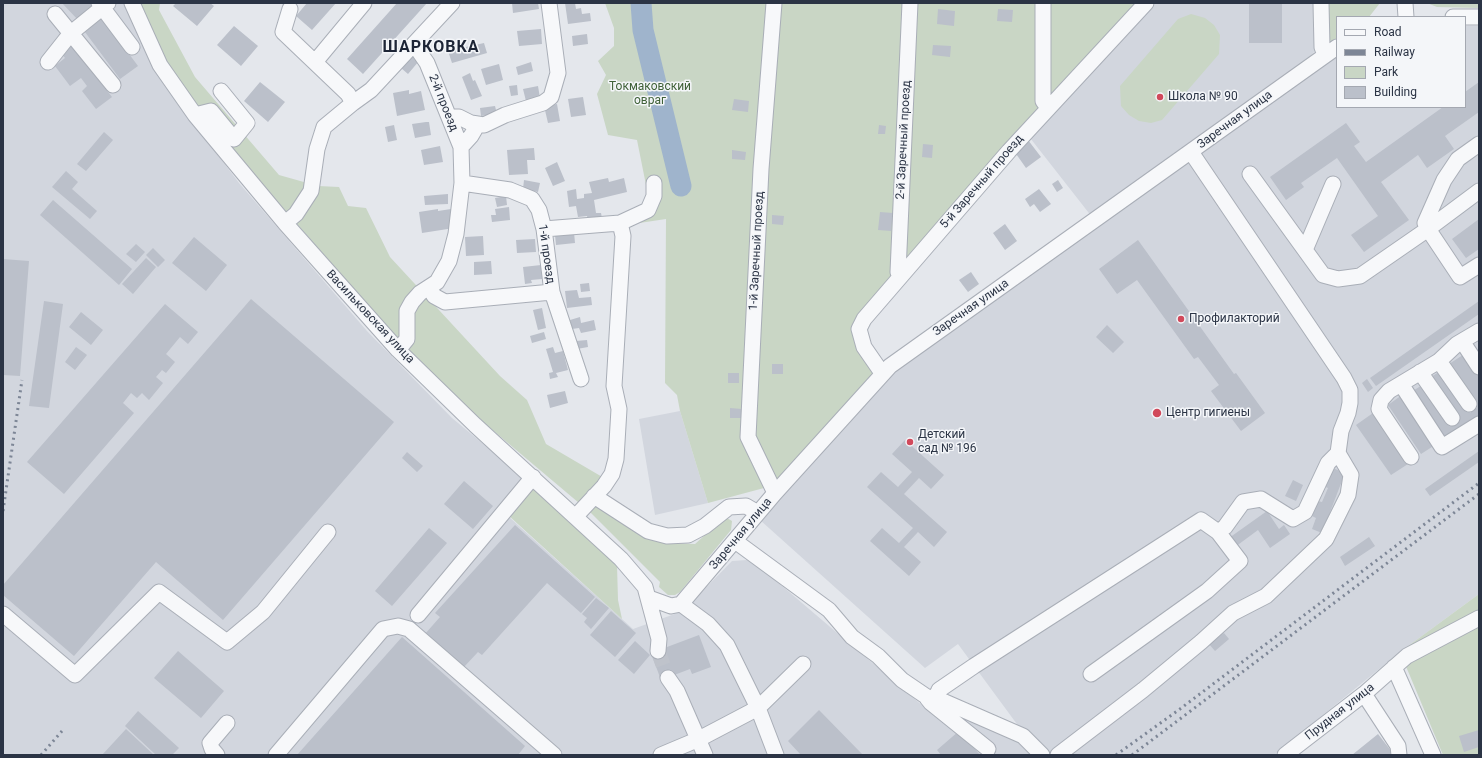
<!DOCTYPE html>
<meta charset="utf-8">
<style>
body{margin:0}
#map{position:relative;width:1482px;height:758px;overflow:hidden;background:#e4e7ec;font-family:Roboto,sans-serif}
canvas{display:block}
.frame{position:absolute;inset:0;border:4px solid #2b3445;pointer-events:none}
.legend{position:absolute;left:1336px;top:16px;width:130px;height:92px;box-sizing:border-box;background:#f4f6f9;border:1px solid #a4a8b1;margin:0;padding:5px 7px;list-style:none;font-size:12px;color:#2b3445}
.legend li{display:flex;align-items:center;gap:8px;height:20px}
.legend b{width:20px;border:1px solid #a4a8b1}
</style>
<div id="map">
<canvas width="1482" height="758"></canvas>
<div class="frame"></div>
<ul class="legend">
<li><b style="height:5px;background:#f7f8fa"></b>Road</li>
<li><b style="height:5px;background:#7d8696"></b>Railway</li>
<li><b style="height:11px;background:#c9d6c5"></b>Park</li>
<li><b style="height:11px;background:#bbc0ca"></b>Building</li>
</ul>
</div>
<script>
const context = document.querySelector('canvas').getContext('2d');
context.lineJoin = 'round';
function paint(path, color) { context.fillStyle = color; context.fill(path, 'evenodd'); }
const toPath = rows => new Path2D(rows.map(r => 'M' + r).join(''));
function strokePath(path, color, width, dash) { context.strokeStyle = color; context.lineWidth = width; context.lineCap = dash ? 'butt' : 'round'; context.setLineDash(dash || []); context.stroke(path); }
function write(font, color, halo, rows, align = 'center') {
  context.font = font + ' Roboto,sans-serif'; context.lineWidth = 3; context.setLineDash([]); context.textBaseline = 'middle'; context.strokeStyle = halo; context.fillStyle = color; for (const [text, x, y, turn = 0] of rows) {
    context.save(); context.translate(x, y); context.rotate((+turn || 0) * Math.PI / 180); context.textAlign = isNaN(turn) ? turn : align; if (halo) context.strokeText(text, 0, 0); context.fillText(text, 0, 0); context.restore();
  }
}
const built = toPath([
 [3,3,126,3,163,82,239,183,367,331,452,418,523,477,521,482,498,507,633,629,683,611,732,561,747,560,768,574,944,724,971,717,1022,731,958,644,925,668,760,520,893,370,1184,163,1191,163,1346,392,1342,421,1327,456,1341,447,1352,425,1354,400,1200,156,1202,151,1337,56,1337,107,1465,107,1465,26,1479,26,1479,594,1400,652,1274,755,3,755],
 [1151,3,1316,3,1315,51,1308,59,1092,217,1027,134],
 [680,411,708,503,655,515,639,419]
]);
const green = toPath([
 [138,3,160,3,159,10,195,77,279,175,318,186,339,187,348,206,366,208,390,257,500,376,527,400,546,444,604,478,579,503,483,422,399,340,253,174,200,112,163,62],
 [605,3,1151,3,1027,134,862,330,882,366,777,481,764,488,708,503,680,411,677,395,665,383,666,219,626,225,649,200,637,140,608,135,597,94,606,75,598,61,614,46,614,28],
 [1329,3,1380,3,1369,17,1337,17,1337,41,1333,42,1329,40],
 [1427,3,1479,3,1479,8,1437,7],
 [1191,14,1205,18,1214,25,1220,35,1219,54,1162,120,1151,123,1139,121,1129,115,1121,106,1120,86,1178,19],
 [532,487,617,565,618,600,622,619,508,515],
 [595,506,663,543,695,544,725,517,732,521,731,530,680,592,675,595,668,595,659,587,660,582,589,511],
 [1479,594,1479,755,1443,755,1400,652]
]);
const river = toPath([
 [641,3,643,30,681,186]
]);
const building = toPath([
 [62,3,90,3,93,7,79,21],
 [176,3,210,3,214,6,197,26,173,6],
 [307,3,336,3,312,30,296,16],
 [397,3,427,3,363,74,347,59],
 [512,3,538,3,539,9,513,13],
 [565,3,575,3,576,9,581,8,582,14,590,13,591,21,568,24],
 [1249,3,1282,3,1282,43,1249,43],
 [938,9,955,11,954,26,937,24],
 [998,9,1013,10,1012,22,997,21],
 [100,15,138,66,120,79,82,28],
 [234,26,258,46,241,66,217,45],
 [541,29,542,44,519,46,517,31],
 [587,34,588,44,573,46,572,36],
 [69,43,112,97,96,109,82,91,87,86,81,78,70,86,55,66,65,58,59,50],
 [484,43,487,53,452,63,448,51],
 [933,45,951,46,950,57,932,55],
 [412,55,419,61,408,74,401,68],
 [531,62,533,71,518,75,516,67],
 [499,64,503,80,486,85,481,69],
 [470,73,473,81,475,80,482,96,471,100,462,77],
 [260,82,285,102,268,122,244,101],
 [1479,82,1479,112,1445,136,1454,149,1427,168,1418,155,1381,182,1409,220,1364,252,1351,235,1378,216,1337,158,1301,183,1304,187,1286,200,1270,177,1346,123,1360,142,1354,146,1366,162,1443,107,1465,107,1465,92],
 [517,85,518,95,511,96,509,86],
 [538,86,540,98,526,101,523,89],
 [409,90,409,94,421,91,425,110,397,116,393,93],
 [583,97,586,115,571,117,568,99],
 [734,99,749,101,748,112,732,110],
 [557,104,560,121,548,123,544,106],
 [495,106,497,114,481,116,480,108],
 [426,122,429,122,431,135,415,138,412,124],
 [394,125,397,140,388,142,385,127],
 [879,125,886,126,885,134,878,134],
 [104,132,113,140,86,171,77,164],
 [1028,140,1041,157,1026,168,1014,151],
 [923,144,933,145,932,158,922,157],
 [440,146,443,162,424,165,421,150],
 [534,148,535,160,527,160,528,174,509,175,507,150],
 [732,150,746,152,745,160,732,159],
 [557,162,565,181,553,186,545,168],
 [66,171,78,182,72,189,97,211,90,219,52,187],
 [608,178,609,182,624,178,627,192,594,200,596,213,601,213,602,218,588,220,587,216,578,217,576,206,569,207,567,191,576,189,577,199,584,198,584,194,592,193,589,182],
 [524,180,540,183,538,192,523,189],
 [1058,180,1063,188,1057,192,1052,184],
 [1039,189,1051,204,1040,212,1034,204,1030,207,1025,199],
 [448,194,448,204,425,205,424,196],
 [506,196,507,205,497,207,495,198],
 [53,200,132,269,119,285,40,215],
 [509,207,510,220,492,222,491,215,496,215,495,209],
 [438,209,438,211,451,209,454,228,422,233,419,212],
 [880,212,893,213,891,231,878,230],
 [772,215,784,216,783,225,772,224],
 [1479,219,1479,249,1466,258,1452,239],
 [1005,224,1017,241,1005,250,993,233],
 [574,232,575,243,556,245,555,235],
 [483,236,484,255,466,256,465,237],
 [194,237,227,265,206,291,172,263],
 [535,239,536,252,517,253,516,240],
 [1138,240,1234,374,1236,373,1265,413,1241,431,1211,391,1219,385,1198,357,1194,359,1137,280,1117,294,1099,269],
 [136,244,145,252,136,262,126,254],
 [153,248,165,260,158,267,146,255],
 [146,258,156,267,133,294,122,284],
 [3,259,29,261,20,376,3,375],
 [491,261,492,274,474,275,474,262],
 [541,265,542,279,531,280,532,283,525,284,523,267],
 [971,272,979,284,968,292,959,280],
 [589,283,590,291,581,292,580,284],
 [577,290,579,298,591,297,592,305,567,308,565,291],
 [251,299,394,422,223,620,156,562,74,656,3,595,3,585],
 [44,301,63,304,49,408,29,406],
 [1479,301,1479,314,1376,386,1370,378],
 [165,304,198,332,188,344,180,337,166,354,175,362,166,373,162,370,156,377,163,383,149,400,142,393,137,398,131,393,123,403,134,413,64,494,27,462],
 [542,308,546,328,538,330,533,310],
 [81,312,103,330,91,345,69,327],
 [580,317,581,323,594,320,596,330,581,333,579,328,572,329,570,320],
 [1107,325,1124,342,1113,353,1096,337],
 [544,332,546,339,532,343,530,336],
 [587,340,588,347,577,349,576,341],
 [76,347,87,355,75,370,65,362],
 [553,347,555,353,563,351,568,370,556,373,558,377,550,379,549,373,553,372,546,349],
 [1466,353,1479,374,1479,419,1443,442,1411,392,1424,384,1451,425,1459,420,1431,377,1442,370,1470,413,1477,408,1449,364],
 [772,364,783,364,783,374,772,374],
 [728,373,739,373,739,383,728,383],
 [1367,379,1373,388,1368,392,1362,383],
 [565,391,568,403,550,408,547,395],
 [1402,395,1435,445,1421,454,1388,405],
 [730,408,742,409,742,418,730,418],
 [1373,413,1408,464,1391,475,1356,425],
 [905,440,944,475,931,489,919,478,904,494,947,532,934,547,918,532,904,547,921,562,909,576,870,541,882,528,899,543,913,528,867,487,881,472,898,487,912,472,892,454],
 [1479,451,1479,462,1430,496,1425,489],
 [407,452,423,466,417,472,402,458],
 [1328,466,1345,473,1322,533,1312,529,1316,518,1312,516,1318,501,1322,502,1328,488,1321,485],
 [1293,480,1303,485,1296,501,1285,496],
 [464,481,493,506,473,529,444,504],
 [1267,511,1279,529,1284,525,1290,534,1270,548,1258,530,1235,547,1229,538],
 [515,525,595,597,581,613,547,583,482,655,478,652,463,668,425,634,440,617,435,613],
 [429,528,447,543,392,606,375,591],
 [1369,537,1375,546,1345,566,1340,557],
 [596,598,609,608,591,629,584,622,587,618,582,614],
 [611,611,636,633,615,657,590,635],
 [1224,633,1229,639,1215,651,1209,644],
 [699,635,711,667,692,674,690,669,661,680,651,653],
 [402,637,525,746,518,755,297,755],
 [635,641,650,655,634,674,618,660],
 [178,651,224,691,201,718,154,678],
 [819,710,863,755,801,755,788,741],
 [138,711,179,748,172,755,156,755,125,726],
 [126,729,154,755,102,755],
 [1479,730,1479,747,1464,752,1459,736],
 [959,731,980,755,941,755,937,750],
 [1378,734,1392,752,1389,755,1352,755]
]);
const minorTunnel = toPath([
 [658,651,668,678]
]);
const minor = toPath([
 [99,3,132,47],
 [132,3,160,65,195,115,285,223,398,350,475,425,621,559,645,587,659,639,658,651],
 [774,3,761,169,748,437,775,493],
 [1043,3,1043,101,1048,108],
 [1321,3,1322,47,1325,55],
 [1405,3,1406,17],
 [290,9,283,32,348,94,353,103],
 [55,14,113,85],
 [1453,17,1479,17],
 [48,62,71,33,108,3],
 [315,62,364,3],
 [195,115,211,111,234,139,247,123,221,91],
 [449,117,459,117,471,123,484,125,505,115,543,103,551,97,558,73,549,3],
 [1479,144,1458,159,1444,180,1425,223,1428,229,1460,277,1479,265],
 [461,147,471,136,478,124],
 [1250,174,1323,275,1338,279,1360,276,1428,229,1479,191],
 [462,183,510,190,532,199,539,210,544,229,552,292,581,379],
 [285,223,296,214,311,191,317,149,324,127,353,103,371,90,452,3],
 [544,229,620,223],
 [1305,250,1333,184],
 [900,277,898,272,910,3],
 [430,288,434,296,445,302,552,292],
 [1462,341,1479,367],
 [398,350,407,339,407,311,412,302,420,293,437,282,449,261,456,234,462,183,461,147,427,63,414,44],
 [1439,361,1469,404],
 [1420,372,1452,418],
 [882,373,864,347,859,329,864,319,1009,151,1146,3],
 [1401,384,1442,447,1479,424],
 [1411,457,1379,409,1381,400,1389,391,1439,361,1457,344,1479,331],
 [594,496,648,531,667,536,688,535,705,526,729,507,746,506,758,513],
 [576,516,604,486,612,474,616,459,619,409,614,386,623,236,620,223,648,210,654,196,654,183],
 [1218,532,1225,527,1243,502,1261,499,1293,519,1305,512,1328,463,1338,453],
 [735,541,829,610,852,637,878,656,902,680,927,697,936,698,1023,736,1042,755],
 [649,598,671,606,681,604,775,493,890,366,1337,47],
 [681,604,708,624,727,645,758,708,776,755],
 [3,614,75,675,159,592,227,642,263,612,328,532],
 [418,615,533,477],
 [1394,667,1433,755],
 [668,678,677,691,705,755],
 [1364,694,1398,746,1399,755],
 [927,698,931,703,988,749],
 [936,698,939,690,974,666,1201,520,1218,532,1240,561,1207,591,1091,674],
 [217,755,212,749,210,743,227,723],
 [276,755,383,629,398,626,409,629,554,755],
 [661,755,699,739,758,708,803,664],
 [1058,755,1143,690,1201,642,1233,613,1266,596,1326,539,1348,495,1351,475,1338,453,1341,431,1348,413,1350,403,1350,390,1344,378,1191,152],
 [1285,755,1364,694,1407,656,1479,618]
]);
const rail = toPath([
 [3,511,22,380],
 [41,755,62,731],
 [1116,755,1180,709,1479,483],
 [1132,755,1479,494]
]);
const markers = [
 [1160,97,4,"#d1495b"],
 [1181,319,4,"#d1495b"],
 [1157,413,5,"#d1495b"],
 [910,442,4,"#d1495b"]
];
const parkNames = [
 ["Токмаковский",650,87],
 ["овраг",650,101]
];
const poiNames = [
 ["Школа № 90",1168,97],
 ["Профилакторий",1189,319],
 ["Центр гигиены",1166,413],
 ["Детский",918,435],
 ["сад № 196",918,449]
];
const streetNames = [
 ["2-й проезд",443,103,68],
 ["Заречная улица",1235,120,-36],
 ["2-й Заречный проезд",904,140,-87],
 ["5-й Заречный проезд",982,182,-49],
 ["1-й Заречный проезд",757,251,-87],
 ["1-й проезд",546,254,82],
 ["Заречная улица",971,308,-35],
 ["Васильковская улица",370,317,47],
 ["Заречная улица",741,534,-50],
 ["Прудная улица",1340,712,-38]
];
const districtNames = [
 ["ШАРКОВКА",431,48]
];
paint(built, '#d2d6de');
paint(green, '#c9d6c5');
strokePath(river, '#9fb4cc', 21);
paint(building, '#bbc0ca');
strokePath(minorTunnel, '#bfc3cb', 15, [15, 8]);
strokePath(minor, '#a9aeb7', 17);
strokePath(minor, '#f7f8fa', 15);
strokePath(rail, '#7d8696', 3, [2, 4]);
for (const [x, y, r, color] of markers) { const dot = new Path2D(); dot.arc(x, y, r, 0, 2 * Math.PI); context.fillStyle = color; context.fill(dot); strokePath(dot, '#f4f6f9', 1.5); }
write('12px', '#3f6138', '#f4f6f9', parkNames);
write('12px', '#2b3445', '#f4f6f9', poiNames, 'left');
write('12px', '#2b3445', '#f4f6f9', streetNames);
context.letterSpacing = '1px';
write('bold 16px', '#1d2536', '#f4f6f9', districtNames);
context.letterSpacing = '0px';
</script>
